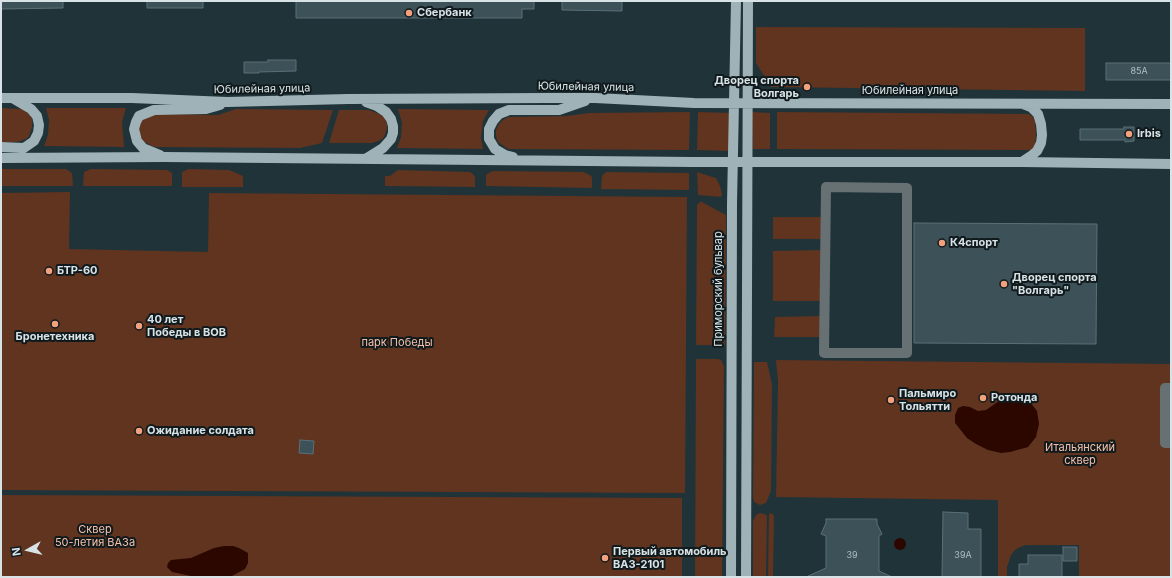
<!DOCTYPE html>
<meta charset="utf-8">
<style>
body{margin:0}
#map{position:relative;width:1172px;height:578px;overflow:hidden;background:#1f3339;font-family:Inter,sans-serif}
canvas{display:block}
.frame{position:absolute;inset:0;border:2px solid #d7e3e6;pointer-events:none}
.north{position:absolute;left:8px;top:530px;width:40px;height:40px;-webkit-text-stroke:3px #10191c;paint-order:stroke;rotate:262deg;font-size:11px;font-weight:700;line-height:16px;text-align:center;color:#d7e3e6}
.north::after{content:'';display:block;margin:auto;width:14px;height:18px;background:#d7e3e6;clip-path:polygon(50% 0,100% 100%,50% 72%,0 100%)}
</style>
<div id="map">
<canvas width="1172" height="578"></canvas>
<div class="frame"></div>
<div class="north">N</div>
</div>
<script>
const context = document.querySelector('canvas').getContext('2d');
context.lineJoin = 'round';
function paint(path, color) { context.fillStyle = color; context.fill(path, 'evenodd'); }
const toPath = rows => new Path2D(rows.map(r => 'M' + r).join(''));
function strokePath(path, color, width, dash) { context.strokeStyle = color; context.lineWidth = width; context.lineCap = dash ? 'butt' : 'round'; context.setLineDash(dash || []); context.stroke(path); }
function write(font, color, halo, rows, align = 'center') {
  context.font = font + ' Inter,sans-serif'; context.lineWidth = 4; context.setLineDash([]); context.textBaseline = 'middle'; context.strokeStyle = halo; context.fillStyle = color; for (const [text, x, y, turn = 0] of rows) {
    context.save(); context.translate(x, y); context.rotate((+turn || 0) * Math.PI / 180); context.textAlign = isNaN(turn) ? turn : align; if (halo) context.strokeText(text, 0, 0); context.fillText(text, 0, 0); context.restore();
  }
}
const green = toPath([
 [756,27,1085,28,1085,91,771,87,756,63],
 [1,108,22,109,30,115,32,119,32,127,29,136,26,139,17,142,1,142],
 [46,108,126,108,122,122,124,147,44,146,48,135,49,120],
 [236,109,333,110,322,143,300,148,154,147,143,141,138,131,140,121,143,118,157,114,218,115],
 [398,109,489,110,483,121,481,138,483,149,397,148,401,137,402,123],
 [339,110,369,110,382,115,386,121,387,125,387,129,384,137,381,140,372,143,329,143],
 [690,112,689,150,508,149,498,142,496,136,496,130,499,124,503,120,508,117,567,116,589,113],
 [698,112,731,113,730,151,697,150],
 [752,112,770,113,770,149,753,149],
 [777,112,1029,114,1033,117,1035,122,1036,136,1035,144,1032,150,777,149],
 [1,169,66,169,72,173,73,186,1,186],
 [91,169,167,170,172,173,172,186,83,186,84,172],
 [189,169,229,170,243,176,243,187,182,187,182,172],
 [398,170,470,172,473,174,475,177,475,187,385,186,385,176,390,176],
 [493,171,583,172,588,174,592,177,592,188,486,186,486,175,489,173],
 [606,172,689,173,689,190,601,189,602,176],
 [697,172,716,178,720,186,722,194,721,197,698,195],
 [70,192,69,249,208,252,209,193,687,197,685,493,1,490,1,193],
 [700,202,702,202,726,215,725,345,696,345,697,205],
 [773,217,821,217,821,239,773,239],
 [822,250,822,301,773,301,773,251],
 [822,316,821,337,774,337,775,317],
 [696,359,718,359,721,360,724,366,722,577,695,577],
 [776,360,1171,364,1171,577,1079,577,1079,545,1026,545,1020,547,1015,550,1011,555,1007,567,1007,577,998,577,998,500,776,497,778,381],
 [754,362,767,362,772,384,771,491,766,503,760,505,754,502,753,497],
 [1,495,682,498,682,577,1,577],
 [759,513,765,514,767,516,766,577,753,577,753,521,756,515],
 [769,513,773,514,774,517,773,577,768,577]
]);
const water = toPath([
 [1009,397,1020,397,1030,402,1037,411,1039,424,1036,437,1028,447,1010,452,1001,453,988,450,976,444,967,438,955,423,955,415,958,408,963,406,970,407,978,411,986,410,999,401],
 '894 544a6 6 0 1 1 12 0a6 6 0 1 1-12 0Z',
 [224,546,233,546,239,548,248,553,248,563,245,569,230,577,196,577,172,572,167,567,168,563,171,560,191,558,214,548]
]);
const building = toPath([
 [1,1,63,1,63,8,1,9,1,1],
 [147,1,203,1,203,8,147,8,147,1],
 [296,1,534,1,534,9,522,9,522,18,296,18,296,1],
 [562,1,622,1,622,11,562,10,562,1],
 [268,60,296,60,296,71,259,72,259,73,244,73,244,62,268,62,268,60],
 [1106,63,1171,63,1171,80,1106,80,1106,63],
 [1124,127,1134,127,1134,141,1125,142,1125,140,1080,140,1080,129,1124,129,1124,127],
 [914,223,1097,224,1096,344,914,343,914,223],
 [300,440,314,441,313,454,299,453,300,440],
 [943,512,968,513,968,529,981,529,981,577,942,577,943,512],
 [826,519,877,519,877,524,882,534,879,536,879,571,892,577,806,577,826,568,826,536,821,534,826,523,826,519],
 [1063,547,1077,547,1077,561,1063,561,1063,547],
 [1028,555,1062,555,1062,577,1019,577,1019,564,1028,564,1028,555]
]);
const minor = toPath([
 [826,187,907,188,907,353,824,353,826,187],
 [1171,388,1165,388,1165,443,1171,443]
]);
const major = toPath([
 [1,98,132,98,227,102,348,99,545,98,595,98,694,103,1171,104],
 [366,102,377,106,386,112,391,119,393,126,393,133,391,139,383,148,367,158],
 [1,147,24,148,34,141,38,133,39,125,37,116,31,109,14,99],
 [160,155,143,148,137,141,134,129,136,122,139,116,154,110,206,109,220,105],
 [513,157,505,155,495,149,489,139,489,129,493,121,499,114,509,110,559,110,585,101],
 [1,158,164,157,693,162,1022,162,1171,164],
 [1022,162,1031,156,1037,151,1041,143,1042,135,1041,124,1038,114,1031,107,1023,104],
 [731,577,732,204,736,1],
 [746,577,748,1]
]);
const markers = [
 [409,13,4,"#f1a17d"],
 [807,87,4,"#f1a17d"],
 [1129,134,4,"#f1a17d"],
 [942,243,4,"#f1a17d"],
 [49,271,4,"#f1a17d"],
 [1004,284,4,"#f1a17d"],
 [55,324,4,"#f1a17d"],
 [139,326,4,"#f1a17d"],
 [983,398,4,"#f1a17d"],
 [891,400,4,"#f1a17d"],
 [139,431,4,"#f1a17d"],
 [605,558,4,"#f1a17d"]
];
const numberNames = [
 ["85А",1139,71],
 ["39",852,555],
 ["39А",963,555]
];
const poiNames = [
 ["Сбербанк",417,13],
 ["Дворец спорта",799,81,"right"],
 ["Волгарь",799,94,"right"],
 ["Irbis",1137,134],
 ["К4спорт",950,243],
 ["БТР-60",57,271],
 ["Дворец спорта",1012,278],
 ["\"Волгарь\"",1012,291],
 ["40 лет",147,320],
 ["Победы в ВОВ",147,333],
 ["Бронетехника",55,337,"center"],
 ["Пальмиро",899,394],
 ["Тольятти",899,407],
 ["Ротонда",991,398],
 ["Ожидание солдата",147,431],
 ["Первый автомобиль",613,552],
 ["ВАЗ-2101",613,565]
];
const streetNames = [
 ["Юбилейная улица",586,87,1],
 ["Юбилейная улица",262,89,-1],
 ["Юбилейная улица",910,91],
 ["Приморский бульвар",719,289,-90]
];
const parkNames = [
 ["парк Победы",397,343],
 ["Итальянский",1080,448],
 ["сквер",1080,461],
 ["Сквер",95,530],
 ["50-летия ВАЗа",95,543]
];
paint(green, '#60341f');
paint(water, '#2b0700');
paint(building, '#3d5258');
strokePath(building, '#5a7077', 1);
strokePath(minor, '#677174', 10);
strokePath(major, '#9eb2b8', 10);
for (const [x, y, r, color] of markers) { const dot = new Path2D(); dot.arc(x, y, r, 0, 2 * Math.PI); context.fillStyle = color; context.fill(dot); strokePath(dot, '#10191c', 1.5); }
write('9px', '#b0bfc2', null, numberNames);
write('bold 11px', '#d7e3e6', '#10191c', poiNames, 'left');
write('11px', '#d7e3e6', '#10191c', streetNames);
write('11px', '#f5c1aa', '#10191c', parkNames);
</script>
